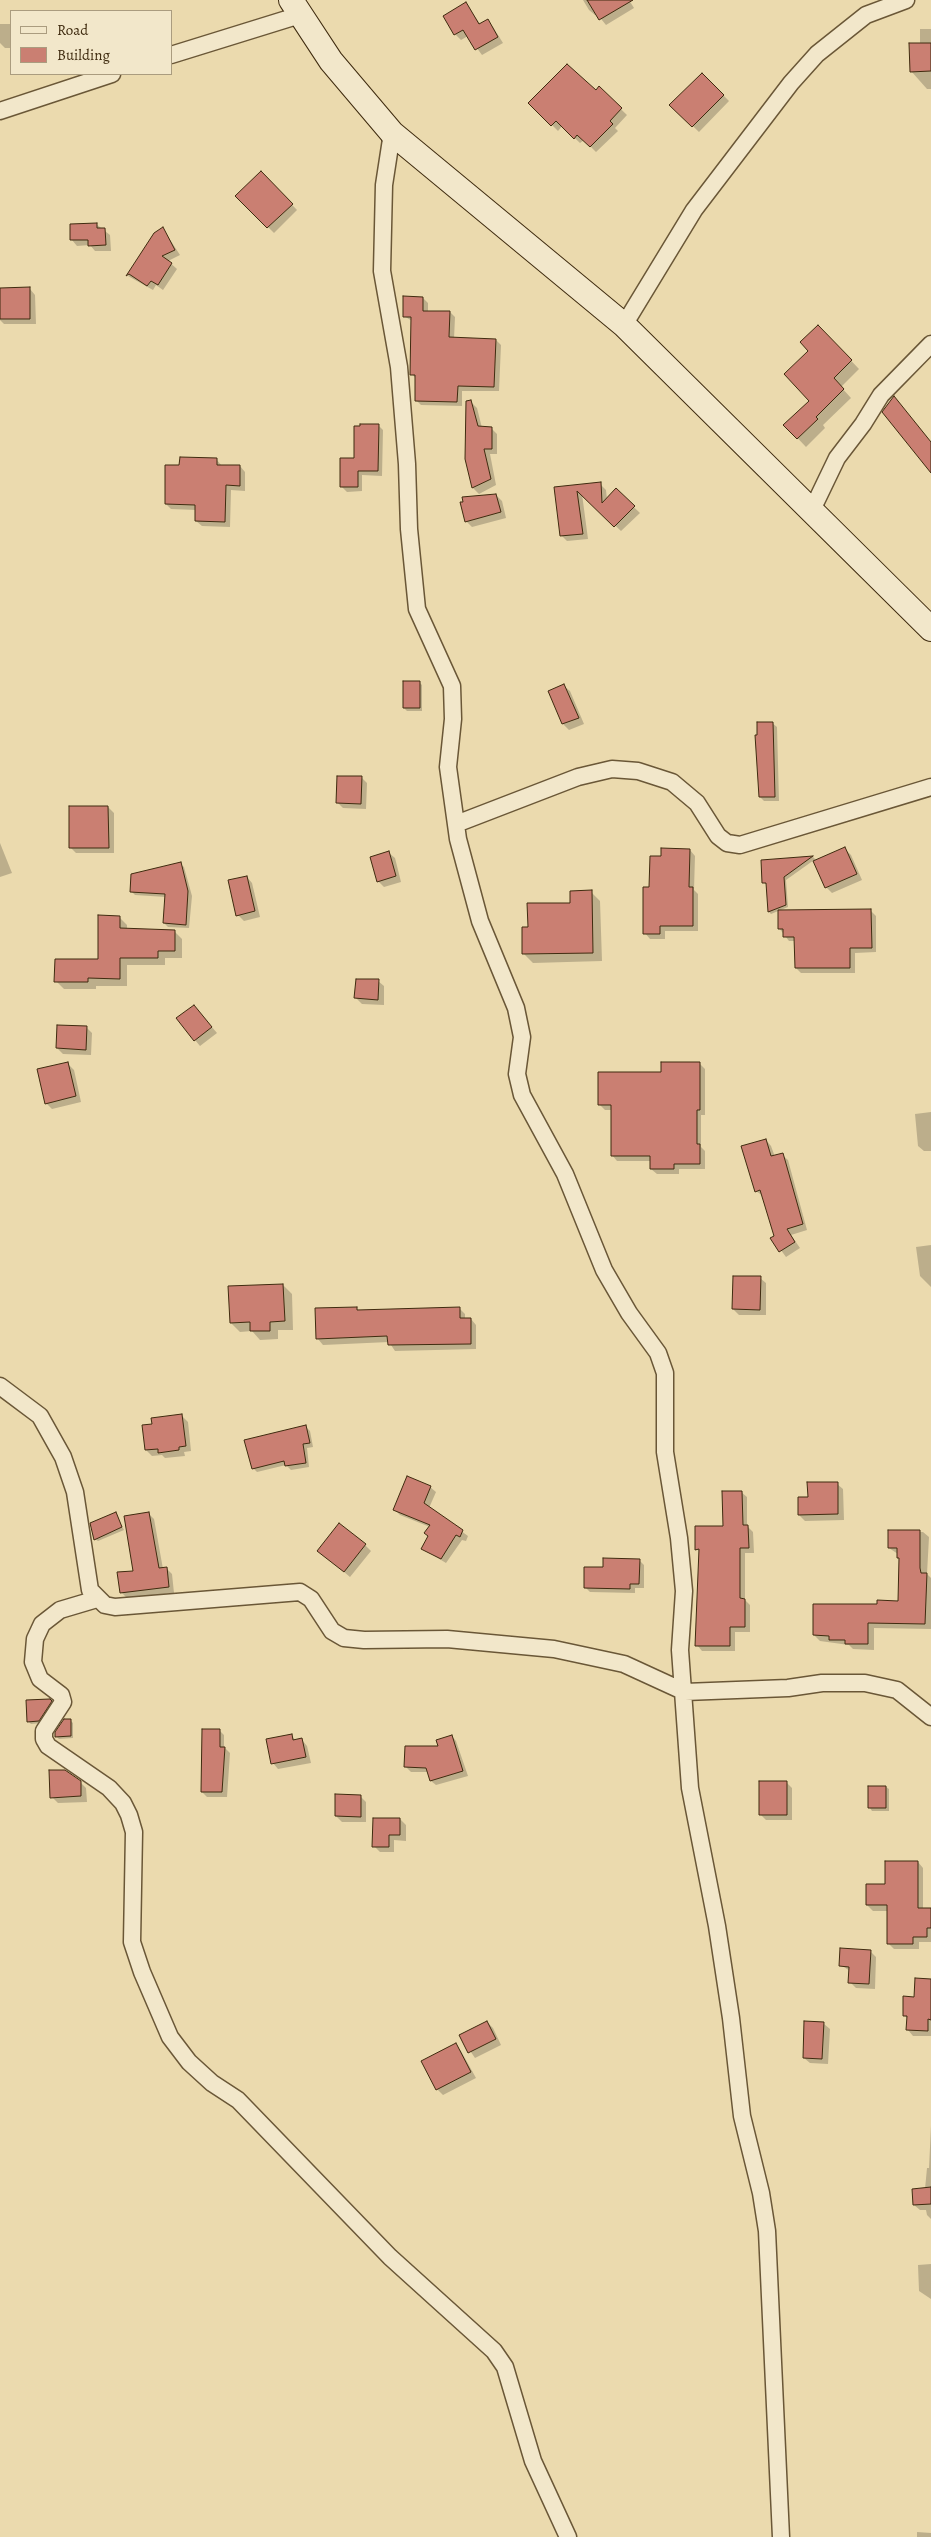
<!DOCTYPE html>
<style>
body{margin:0}
#map{position:relative;width:931px;height:2537px;overflow:hidden;background:#ebdaae;font-family:Alegreya,serif}
canvas{display:block}
.legend{position:absolute;left:10px;top:10px;width:162px;height:65px;box-sizing:border-box;background:#f2e7ca;border:1px solid #aa9c7f;margin:0;padding:6px 9px;list-style:none;font-size:15px;color:#3f2b0f}
.legend li{display:flex;align-items:center;gap:10px;height:25px}
.legend b{width:25px;border:1px solid #aa9c7f}
</style>
<div id="map">
<canvas width="931" height="2537"></canvas>
<ul class="legend">
<li><b style="height:6px;background:#f2e7ca"></b>Road</li>
<li><b style="height:14px;background:#ca7f72"></b>Building</li>
</ul>
</div>
<script>
const context = document.querySelector('canvas').getContext('2d');
context.lineJoin = 'round';
function paint(path, color) { context.fillStyle = color; context.fill(path, 'evenodd'); }
const toPath = rows => new Path2D(rows.map(r => 'M' + r).join(''));
function strokePath(path, color, width, dash) { context.strokeStyle = color; context.lineWidth = width; context.lineCap = dash ? 'butt' : 'round'; context.setLineDash(dash || []); context.stroke(path); }
const shadow = toPath([
 [583,0,629,0,634,8,606,25,597,14,595,15,589,10],
 [466,4,481,25,487,21,493,27,503,43,482,55,468,36,461,40,455,34],
 [0,24,11,24,11,48,5,48,0,43],
 [920,29,931,29,931,89,927,89,911,71,920,44],
 [702,74,729,101,699,132,671,105],
 [599,88,627,115,615,128,618,131,596,152,584,140,580,143,562,126,558,131,530,103,596,91],
 [261,173,297,210,274,233,237,196],
 [96,224,110,235,111,251,95,251,90,245,77,246,72,240],
 [163,229,180,255,168,261,177,269,163,290,156,285,153,290,128,276,156,233],
 [0,289,30,289,35,295,36,324,4,324,0,320],
 [423,298,428,303,428,312,450,312,455,317,454,339,496,340,501,345,499,391,462,391,462,406,421,405,416,400,416,379,412,374,412,321,404,316],
 [818,326,859,369,841,387,851,398,823,425,825,428,806,447,785,425,810,401,810,351],
 [471,402,477,408,482,428,491,428,497,434,497,454,490,454,496,485,479,494,473,488,467,459],
 [378,425,383,430,382,476,362,475,362,491,347,492,342,487,355,460],
 [216,459,222,466,240,466,245,472,245,491,231,490,230,527,202,526,196,521,196,510,171,509,166,504,181,466],
 [600,484,606,490,607,500,616,490,640,513,621,531,582,494,588,539,567,541,561,535,556,489],
 [496,495,502,501,506,518,472,527,466,521],
 [419,682,422,685,422,711,407,711,404,708],
 [564,686,570,691,584,724,569,730,563,724,549,692],
 [772,723,777,727,779,801,764,801,760,797],
 [362,778,367,783,366,809,343,808,337,802],
 [108,807,114,813,114,853,76,853,70,847],
 [0,843,12,873,0,877],
 [845,849,851,855,862,880,832,893,826,887,814,860,786,880,788,907,771,914,769,912,767,885,763,882,762,861,813,857,817,861],
 [690,850,695,856,694,890,698,894,698,931,665,931,665,939,650,939,645,933,650,888,662,857],
 [389,853,395,858,401,882,384,887,378,881],
 [180,864,184,867,192,896,189,928,168,927,164,923,166,897,135,895,131,891],
 [247,877,252,883,260,917,244,921,238,915],
 [591,892,600,901,602,961,533,963,524,954,530,928],
 [871,911,876,916,876,952,855,953,855,973,801,973,796,968,796,941,789,941,779,928],
 [119,917,127,925,127,930,174,931,182,939,182,958,165,958,165,965,127,965,127,986,96,986,96,989,64,989,56,981,99,960],
 [378,981,384,986,384,1005,362,1004,356,998],
 [199,1012,217,1033,200,1046,195,1040],
 [86,1027,92,1033,91,1055,63,1054,57,1048],
 [68,1064,74,1070,81,1102,52,1109,46,1103],
 [700,1064,705,1069,705,1115,701,1115,701,1147,705,1151,705,1169,679,1169,679,1174,657,1174,651,1169,651,1161,617,1161,612,1155,612,1110,605,1110,599,1104,662,1074],
 [931,1112,931,1151,924,1151,918,1146,915,1114],
 [766,1140,771,1146,775,1157,782,1155,788,1160,807,1230,791,1235,800,1248,786,1257,772,1238,775,1236,763,1196,756,1191],
 [931,1245,931,1287,920,1276,916,1247],
 [760,1278,766,1283,766,1315,739,1315,733,1309],
 [283,1285,292,1294,293,1330,278,1330,278,1339,260,1340,252,1331,240,1332,231,1323],
 [356,1308,360,1312,459,1308,465,1314,465,1319,471,1319,476,1325,476,1349,395,1351,389,1342,323,1345,318,1339],
 [182,1416,188,1422,191,1451,184,1452,185,1456,165,1458,162,1455,152,1456,146,1450],
 [306,1427,310,1431,313,1447,307,1448,309,1467,291,1470,286,1465,257,1472,253,1468],
 [837,1484,843,1489,844,1520,805,1521,799,1515,809,1498],
 [430,1487,436,1492,429,1508,468,1536,466,1541,462,1540,446,1563,423,1549,429,1537,430,1527,400,1515,395,1510],
 [741,1492,747,1497,747,1526,753,1532,754,1553,745,1553,745,1600,750,1605,750,1632,735,1632,735,1651,702,1651,697,1645,700,1552,697,1549,724,1527],
 [148,1513,154,1519,163,1569,166,1568,172,1574,174,1593,127,1598,121,1592,135,1572],
 [115,1514,124,1530,98,1541,95,1539],
 [889,1531,923,1532,929,1537,927,1574,931,1578,931,1629,874,1628,874,1650,853,1649,849,1645,820,1641,814,1635,878,1606,899,1602,900,1560,898,1554,889,1548],
 [365,1545,371,1551,350,1577,325,1556],
 [639,1560,644,1565,644,1588,635,1588,635,1593,590,1592,585,1587,605,1568],
 [51,1702,54,1704,41,1723,31,1724,28,1721],
 [70,1720,73,1723,73,1738,59,1739,56,1736],
 [219,1730,224,1735,224,1747,230,1753,227,1797,207,1797,202,1792],
 [291,1735,296,1741,302,1740,307,1746,311,1763,278,1769,273,1763],
 [452,1736,456,1741,468,1776,436,1785,431,1781,429,1772,411,1772,406,1767,440,1747],
 [80,1782,86,1788,87,1802,58,1803,52,1797],
 [786,1782,792,1788,792,1820,766,1820,760,1814],
 [886,1787,889,1789,889,1811,872,1811,870,1808],
 [360,1796,366,1802,366,1822,342,1822,336,1816],
 [400,1819,406,1825,406,1841,394,1840,394,1852,380,1852,374,1846],
 [918,1862,923,1868,923,1909,931,1910,931,1942,919,1942,919,1949,894,1949,888,1943,888,1911,873,1911,867,1905,886,1885],
 [870,1951,876,1957,875,1989,856,1988,850,1982,850,1971,841,1965],
 [931,1980,931,2036,913,2036,908,2030,908,2019,904,2015],
 [487,2022,493,2028,501,2045,475,2058,460,2036],
 [824,2024,830,2029,828,2064,810,2063,804,2058],
 [456,2045,461,2051,476,2078,443,2095,437,2089],
 [931,2126,931,2219,927,2215,926,2210,920,2210,914,2205,925,2189,927,2168,929,2168],
 [931,2264,931,2299,919,2291,918,2265],
 [917,2532,931,2533,931,2537,917,2537]
]);
const building = toPath([
 [587,0,633,0,599,20,587,0],
 [466,2,479,24,488,19,498,37,475,50,463,30,454,35,443,16,466,2],
 [909,43,931,43,931,71,910,72,909,43],
 [567,64,596,90,599,86,622,108,610,121,613,124,590,147,577,135,574,139,556,121,551,126,528,103,567,64],
 [702,73,724,95,692,127,669,105,702,73],
 [261,171,293,204,267,228,235,196,261,171],
 [97,223,97,228,105,228,106,245,88,246,88,240,70,240,70,224,97,223],
 [163,227,175,250,162,256,172,263,158,285,151,281,147,286,129,274,126,276,154,233,163,227],
 [30,287,30,319,0,319,0,288,30,287],
 [403,296,423,297,423,311,450,311,449,337,496,339,494,387,458,386,457,402,415,401,415,375,410,375,411,317,403,317,403,296],
 [818,325,852,360,834,378,844,389,816,417,818,419,797,439,783,425,809,401,784,374,808,351,800,342,818,325],
 [894,396,931,442,931,473,882,412,894,396],
 [471,400,478,426,492,427,492,449,484,449,491,479,472,488,465,459,466,401,471,400],
 [360,424,379,424,378,471,358,471,358,487,340,487,340,458,354,458,354,426,360,426,360,424],
 [180,457,217,458,217,465,240,465,240,486,226,485,225,522,195,521,195,505,165,504,165,465,179,465,180,457],
 [601,482,602,503,616,488,635,506,614,527,577,491,583,534,560,536,554,487,601,482],
 [496,494,501,512,465,522,460,502,463,502,462,497,496,494],
 [403,681,420,681,420,708,403,708,403,681],
 [564,684,579,718,562,724,548,691,564,684],
 [757,722,773,722,775,797,759,797,755,735,757,735,757,722],
 [337,776,362,776,361,804,336,803,337,776],
 [69,806,108,806,109,848,69,848,69,806],
 [845,847,857,874,825,888,813,861,845,847],
 [661,848,690,849,689,887,693,887,693,926,660,926,660,934,643,934,643,887,649,887,650,856,661,856,661,848],
 [389,851,396,876,377,882,370,857,389,851],
 [813,856,784,877,786,905,768,912,766,883,762,883,761,860,813,856],
 [181,862,188,891,186,925,163,923,165,894,130,892,131,874,181,862],
 [247,876,255,911,236,916,228,880,247,876],
 [592,890,593,953,522,954,522,927,528,927,527,903,570,903,570,891,592,890],
 [871,909,872,948,850,948,850,968,795,968,794,937,783,937,783,929,778,929,778,910,871,909],
 [98,915,120,916,120,928,175,930,175,951,158,951,158,958,120,958,120,979,88,978,88,982,54,982,55,959,98,959,98,915],
 [356,979,379,979,378,1000,354,998,356,979],
 [194,1005,212,1027,194,1041,176,1018,194,1005],
 [57,1025,87,1026,86,1050,56,1048,57,1025],
 [68,1062,76,1096,45,1104,37,1069,68,1062],
 [661,1062,700,1062,700,1110,697,1110,697,1144,700,1144,700,1164,674,1164,674,1169,650,1169,650,1156,611,1156,611,1105,598,1105,598,1072,661,1072,661,1062],
 [766,1139,771,1156,783,1153,803,1224,787,1229,795,1242,779,1252,770,1238,774,1236,760,1190,755,1192,741,1146,766,1139],
 [733,1276,761,1276,760,1310,732,1309,733,1276],
 [283,1284,285,1321,270,1322,270,1331,250,1331,250,1322,230,1323,228,1286,283,1284],
 [357,1307,357,1310,460,1307,460,1318,471,1318,471,1344,388,1345,387,1336,316,1339,315,1308,357,1307],
 [182,1414,186,1446,179,1447,179,1450,158,1453,158,1449,145,1450,142,1425,152,1424,151,1418,182,1414],
 [306,1425,310,1443,303,1444,306,1463,285,1466,284,1461,252,1469,244,1440,306,1425],
 [407,1476,431,1486,424,1503,463,1530,460,1537,456,1535,441,1559,421,1549,428,1536,424,1533,430,1525,393,1510,407,1476],
 [807,1482,838,1482,838,1514,798,1515,798,1497,808,1497,807,1482],
 [722,1491,742,1491,743,1525,748,1525,749,1548,740,1548,740,1598,745,1599,745,1627,730,1627,730,1646,695,1646,699,1549,695,1550,695,1526,723,1526,722,1491],
 [116,1512,122,1527,94,1540,90,1523,116,1512],
 [149,1512,159,1568,167,1567,169,1587,120,1593,117,1572,133,1571,124,1516,149,1512],
 [339,1523,366,1544,344,1572,317,1551,339,1523],
 [888,1530,920,1530,920,1568,921,1573,927,1573,925,1624,868,1623,868,1644,845,1644,845,1640,829,1640,829,1636,813,1635,813,1604,877,1604,877,1600,898,1601,899,1558,897,1558,897,1548,888,1548,888,1530],
 [603,1558,640,1559,639,1584,630,1584,630,1589,584,1588,584,1567,603,1567,603,1558],
 [50,1699,52,1701,39,1721,27,1722,26,1700,50,1699],
 [64,1719,71,1719,71,1736,55,1737,55,1732,64,1719],
 [202,1729,220,1729,220,1747,225,1747,222,1792,201,1792,202,1729],
 [292,1734,293,1740,302,1738,306,1757,271,1764,266,1739,292,1734],
 [452,1735,463,1771,430,1781,426,1768,404,1767,405,1746,438,1746,436,1740,452,1735],
 [49,1770,65,1770,81,1781,81,1796,50,1798,49,1770],
 [759,1781,787,1781,787,1815,759,1815,759,1781],
 [868,1786,886,1786,886,1808,868,1808,868,1786],
 [335,1794,361,1795,361,1817,335,1816,335,1794],
 [373,1818,400,1818,400,1835,389,1835,389,1847,372,1847,373,1818],
 [885,1861,918,1861,918,1908,931,1908,931,1928,927,1928,927,1937,913,1937,913,1944,887,1944,887,1905,866,1905,866,1884,885,1884,885,1861],
 [840,1948,871,1950,869,1984,848,1983,849,1967,839,1966,840,1948],
 [915,1978,931,1979,931,2020,928,2019,928,2031,906,2030,907,2016,903,2016,903,1996,914,1997,915,1978],
 [487,2021,496,2039,468,2053,459,2035,487,2021],
 [804,2021,824,2022,822,2059,803,2058,804,2021],
 [456,2043,471,2072,436,2090,421,2061,456,2043],
 [931,2187,931,2204,913,2205,912,2189,931,2187]
]);
const street = toPath([
 [171,55,300,15],
 [0,111,112,74],
 [392,133,384,185,382,271,399,367,407,464,409,529,417,609,452,686,453,719,448,767,458,839,480,921,516,1008,522,1037,517,1074,522,1095,565,1174,604,1270,629,1313,658,1353,665,1373,665,1452,679,1538,684,1591,680,1650,690,1788,717,1926,731,2018,742,2116,761,2193,767,2231,781,2537],
 [624,325,694,210,791,83,817,54,866,15,906,0],
 [812,510,837,458,863,424,881,395,931,344],
 [456,824,578,777,612,769,638,771,672,782,697,803,718,836,727,843,740,845,931,787],
 [0,1386,40,1416,63,1457,75,1492,90,1590,105,1605,115,1607,300,1592,311,1599,332,1631,344,1638,364,1640,447,1639,554,1649,624,1664,685,1692,788,1688,822,1683,865,1683,897,1690,931,1717],
 [97,1599,60,1610,42,1624,35,1639,33,1662,40,1679,61,1695,63,1702,44,1731,44,1739,48,1746,109,1788,123,1803,129,1815,134,1832,132,1942,142,1972,170,2037,189,2062,212,2083,238,2100,390,2257,494,2351,505,2367,533,2461,568,2537]
]);
const secondary = toPath([
 [291,0,331,61,392,133,624,325,931,629]
]);
paint(shadow, '#0003');
paint(building, '#ca7f72');
strokePath(building, '#3f2b0f', 1);
strokePath(street, '#6a5737', 19);
strokePath(secondary, '#3f2b0f', 26);
strokePath(street, '#f2e7ca', 16);
strokePath(secondary, '#f2e7ca', 24);
</script>
